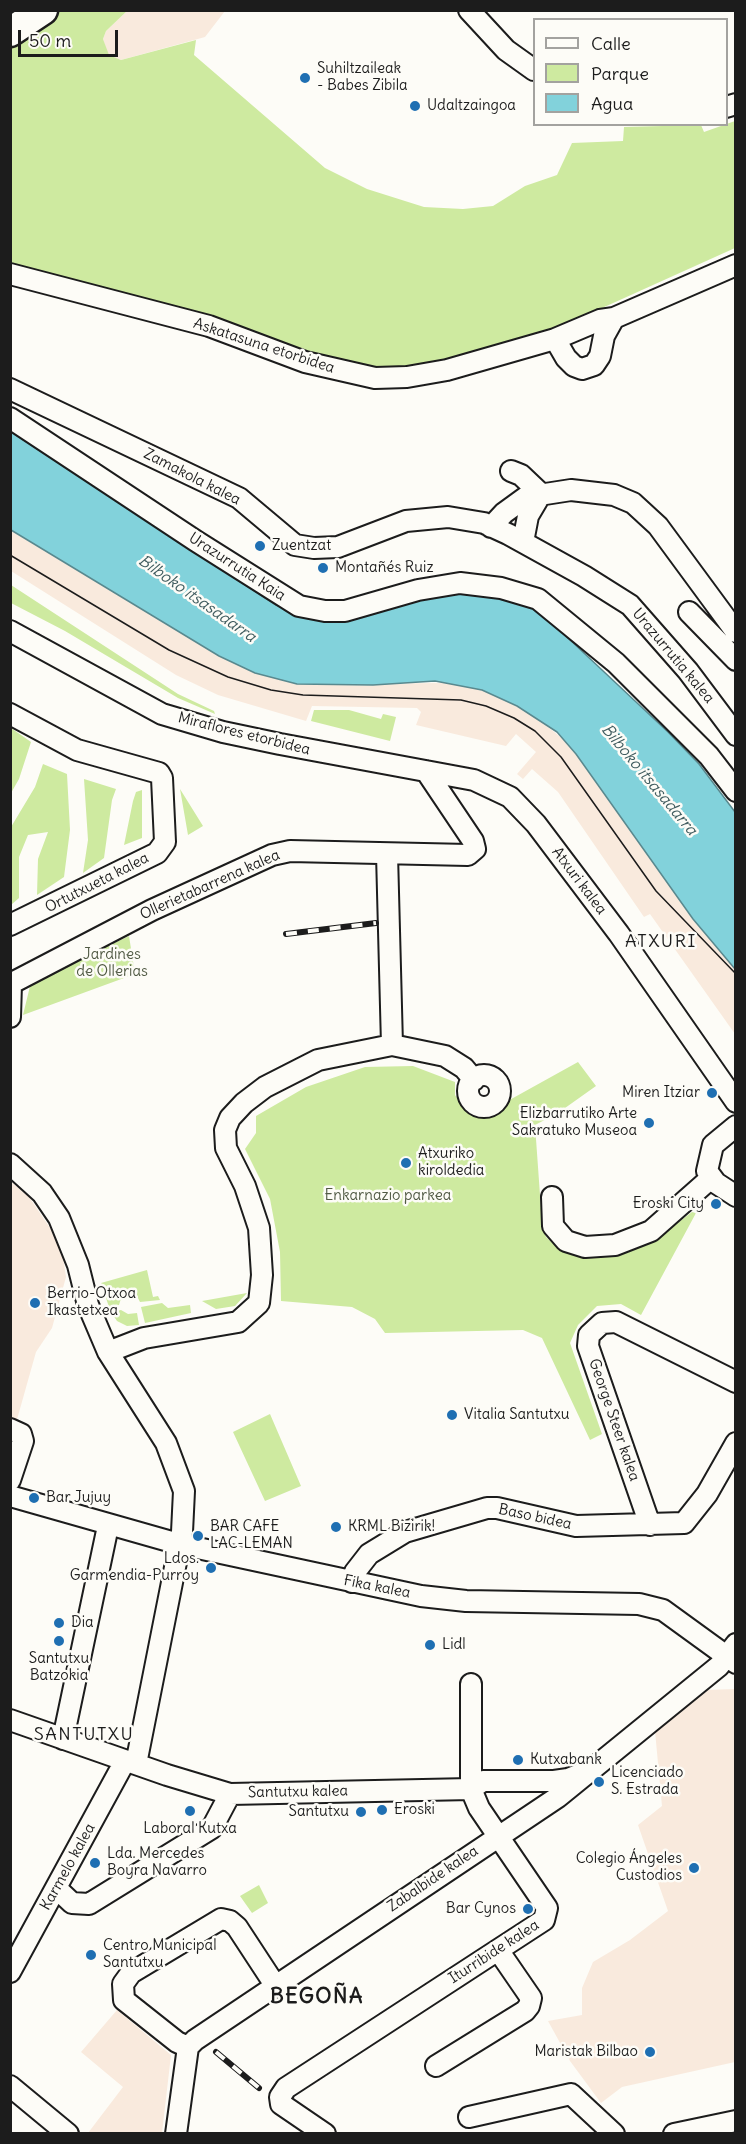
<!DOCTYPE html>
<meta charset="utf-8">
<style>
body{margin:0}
#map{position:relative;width:746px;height:2144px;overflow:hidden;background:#fdfcf7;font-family:Delius,sans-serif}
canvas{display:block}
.frame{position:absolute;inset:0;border:12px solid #1c1c1c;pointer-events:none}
.legend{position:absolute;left:533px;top:18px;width:195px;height:108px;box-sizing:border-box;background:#fdfcf7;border:2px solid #a3a29f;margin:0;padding:8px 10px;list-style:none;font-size:18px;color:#1c1c1c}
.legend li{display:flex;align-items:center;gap:12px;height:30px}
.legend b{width:30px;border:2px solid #a3a29f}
.scale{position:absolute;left:18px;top:30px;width:100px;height:27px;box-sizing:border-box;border:3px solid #1c1c1c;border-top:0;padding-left:8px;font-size:18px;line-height:21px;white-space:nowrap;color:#1c1c1c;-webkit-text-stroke:4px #fdfcf7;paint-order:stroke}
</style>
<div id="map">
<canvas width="746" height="2144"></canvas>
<div class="frame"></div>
<ul class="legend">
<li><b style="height:8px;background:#fdfcf7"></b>Calle</li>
<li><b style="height:16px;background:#ceeaa0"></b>Parque</li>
<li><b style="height:16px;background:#82d2db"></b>Agua</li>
</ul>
<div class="scale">50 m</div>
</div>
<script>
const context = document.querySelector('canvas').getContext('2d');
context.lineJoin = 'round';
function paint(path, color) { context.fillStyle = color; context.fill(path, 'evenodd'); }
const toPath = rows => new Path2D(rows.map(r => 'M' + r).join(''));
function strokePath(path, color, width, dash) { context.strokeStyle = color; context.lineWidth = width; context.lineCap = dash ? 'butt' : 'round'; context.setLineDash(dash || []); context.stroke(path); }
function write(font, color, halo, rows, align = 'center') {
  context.font = font + ' Delius,sans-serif'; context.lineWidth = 5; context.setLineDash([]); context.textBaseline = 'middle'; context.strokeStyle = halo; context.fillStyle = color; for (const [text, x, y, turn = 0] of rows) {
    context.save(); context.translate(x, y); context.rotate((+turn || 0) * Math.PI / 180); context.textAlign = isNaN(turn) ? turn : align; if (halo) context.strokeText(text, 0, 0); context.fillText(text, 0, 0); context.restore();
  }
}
const built = toPath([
 [127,11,225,11,205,37,121,60,108,55,103,39,106,31],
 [10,530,219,656,255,673,297,684,450,683,482,690,502,698,538,719,568,743,655,862,693,919,735,969,735,1034,650,914,644,917,558,792,532,769,523,779,517,774,536,752,516,734,506,746,416,725,421,712,417,708,312,706,306,721,218,695,176,675,11,571],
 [10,1181,29,1197,61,1244,66,1277,52,1328,36,1352,16,1423,10,1421],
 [735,1689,735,2062,622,2087,601,2103,570,2061,548,2021,582,2015,582,1988,593,1962,630,1940,668,1911,638,1825,662,1806,655,1731,705,1690],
 [117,2010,171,2055,162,2133,88,2133,123,2087,81,2052]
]);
const green = toPath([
 [55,11,127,11,106,31,103,39,109,55,121,60,196,40,194,55,325,168,367,189,424,207,463,209,493,206,525,186,557,175,572,143,623,141,624,127,701,125,704,132,735,121,735,248,560,327,426,366,372,373,11,267,10,39],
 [11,585,178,694,214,711,215,714,178,698,65,631,11,603],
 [314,710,349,710,381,719,383,714,396,717,390,741,311,721],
 [11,728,31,742,19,779,11,793],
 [43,764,67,774,70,830,64,877,37,895,38,859,48,832,28,835,19,857,19,898,11,905,11,827,35,787],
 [84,779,116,789,112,800,104,858,83,873,88,840],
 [180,789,203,826,188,835],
 [142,790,142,838,124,845,133,801,136,792],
 [129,936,135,974,23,1015,31,982],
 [578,1062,596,1086,558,1113,535,1125,542,1223,546,1237,555,1245,570,1250,660,1236,692,1212,696,1213,641,1315,621,1304,597,1306,578,1325,570,1343,602,1434,590,1440,542,1338,523,1330,385,1333,375,1319,352,1307,281,1301,280,1252,270,1199,245,1149,256,1133,256,1116,306,1087,365,1067,413,1066,455,1082,455,1095,464,1109,477,1118],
 [147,1270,153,1297,158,1296,160,1300,140,1302,137,1296,127,1293,122,1295,119,1305,109,1307,101,1283],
 [247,1293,235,1306,216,1309,202,1301],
 [162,1303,168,1308,190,1305,191,1313,145,1323,141,1307],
 [121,1310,128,1314,137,1313,139,1325,127,1326,117,1321,111,1312],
 [270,1414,301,1486,265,1501,233,1432],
 [259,1885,268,1903,252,1913,240,1896]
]);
const water = toPath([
 [10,431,276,605,303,616,460,593,497,596,535,607,668,732,699,764,735,812,735,969,693,919,576,754,557,732,517,706,482,690,435,681,373,685,297,684,255,673,219,656,11,530,10,431]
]);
const minor = toPath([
 [469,10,506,50,534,70],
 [726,107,736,104],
 [10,274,209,326,305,362,375,378,407,377,447,370,555,339,600,320,614,318,736,265],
 [555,339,566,358,574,366,582,369,594,365,600,356,604,336,614,318],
 [10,389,239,498,295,545,314,548,338,547,406,521,448,517,484,523,508,534,584,576,630,605,688,671,736,735],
 [10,418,196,541,299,606,325,611,345,611,418,590,460,583,501,588,538,599,616,663,709,756,736,791],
 [511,471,521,475,541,494],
 [491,527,504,513,526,497,571,490,614,495,633,503,658,526,736,632],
 [523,542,528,516,541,494],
 [689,612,736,660],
 [10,631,162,714,223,732,280,744,474,780,510,797,536,824,619,934,736,1102],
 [10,714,77,750,159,773,162,778,165,842,157,853,10,925],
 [387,854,392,1045],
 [10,984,152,910,272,855,290,851,468,855,475,849,473,841,426,771],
 [10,1017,11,984],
 '468 1091a16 16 0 1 1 32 0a16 16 0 1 1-32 0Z',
 [736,1126,713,1145,707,1171,716,1183,736,1196],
 [10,1164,42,1193,59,1218,78,1265,88,1305,108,1352,166,1443,184,1491,182,1532,136,1764],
 [552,1197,553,1226,566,1241,585,1247,615,1245,651,1231,711,1178],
 [108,1352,144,1338,238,1322,259,1303,262,1275,259,1228,245,1186,226,1148,225,1130,230,1118,244,1103,265,1087,318,1060,392,1045,445,1056,464,1068,474,1080],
 [10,1429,21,1434,23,1441,10,1480],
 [10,1496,179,1544,421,1596,466,1601,639,1604,663,1610,736,1663],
 [650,1525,588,1346,589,1335,602,1323,616,1322,736,1382],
 [352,1582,355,1572,369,1554,405,1532,487,1508,497,1508,576,1526,684,1523,707,1494,736,1443],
 [10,1720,167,1775,230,1794,471,1789,483,1781,554,1781,568,1779,583,1773],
 [63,1739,108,1526],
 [56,1888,72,1903,89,1904,212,1828,230,1794],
 [10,1972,125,1761],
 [188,2047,177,2042,124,2000,123,1984,131,1973,221,1919,230,1921,237,1927,275,1985],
 [436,2066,525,2011,529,2006,531,1998,498,1950],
 [10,2086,68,2134],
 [469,2117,571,2094,614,2134],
 [176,2134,188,2047,195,2040,558,1797,719,1666,736,1644],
 [325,2134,281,2104,280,2097,286,2088,544,1920,547,1908,479,1808,471,1789,471,1684],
 [674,2134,736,2121]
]);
const highway = toPath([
 [10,32,43,10]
]);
const tram = toPath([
 [10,555,169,650,228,677,271,690,303,695,461,700,486,706,514,718,535,731,561,757,656,891,736,974]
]);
const rail = toPath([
 [286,934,376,923],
 [216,2052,259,2088]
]);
const markers = [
 [305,78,6,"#1f6fb2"],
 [415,106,6,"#1f6fb2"],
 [260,546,6,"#1f6fb2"],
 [323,568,6,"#1f6fb2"],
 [712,1093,6,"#1f6fb2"],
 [649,1123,6,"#1f6fb2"],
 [406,1163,6,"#1f6fb2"],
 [716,1204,6,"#1f6fb2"],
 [35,1303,6,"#1f6fb2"],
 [452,1415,6,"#1f6fb2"],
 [34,1498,6,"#1f6fb2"],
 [336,1527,6,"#1f6fb2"],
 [198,1536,6,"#1f6fb2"],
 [211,1568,6,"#1f6fb2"],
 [59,1623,6,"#1f6fb2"],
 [59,1641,6,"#1f6fb2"],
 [430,1645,6,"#1f6fb2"],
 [518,1760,6,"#1f6fb2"],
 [599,1782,6,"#1f6fb2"],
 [382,1810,6,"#1f6fb2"],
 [190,1811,6,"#1f6fb2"],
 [361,1812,6,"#1f6fb2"],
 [95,1863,6,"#1f6fb2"],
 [694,1868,6,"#1f6fb2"],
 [528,1909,6,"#1f6fb2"],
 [91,1955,6,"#1f6fb2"],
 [650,2052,6,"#1f6fb2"]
];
const poiNames = [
 ["Suhiltzaileak",317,69],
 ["- Babes Zibila",317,86],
 ["Udaltzaingoa",427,106],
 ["Zuentzat",272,546],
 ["Montañés Ruiz",335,568],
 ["Miren Itziar",700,1093,"right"],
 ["Elizbarrutiko Arte",637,1114,"right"],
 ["Sakratuko Museoa",637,1131,"right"],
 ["Atxuriko",418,1154],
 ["kiroldedia",418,1171],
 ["Eroski City",704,1204,"right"],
 ["Berrio-Otxoa",47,1294],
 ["Ikastetxea",47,1311],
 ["Vitalia Santutxu",464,1415],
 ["Bar Jujuy",46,1498],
 ["BAR CAFE",210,1527],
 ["LAC-LEMAN",210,1544],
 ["KRML Bizirik!",348,1527],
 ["Ldos.",199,1559,"right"],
 ["Garmendia-Purroy",199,1576,"right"],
 ["Dia",71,1623],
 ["Lidl",442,1645],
 ["Santutxu",59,1659,"center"],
 ["Batzokia",59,1676,"center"],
 ["Kutxabank",530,1760],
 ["Licenciado",611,1773],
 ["S. Estrada",611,1790],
 ["Eroski",394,1810],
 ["Santutxu",349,1812,"right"],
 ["Laboral Kutxa",190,1829,"center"],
 ["Lda. Mercedes",107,1854],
 ["Boyra Navarro",107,1871],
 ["Colegio Ángeles",682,1859,"right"],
 ["Custodios",682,1876,"right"],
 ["Bar Cynos",516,1909,"right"],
 ["Centro Municipal",103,1946],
 ["Santutxu",103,1963],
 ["Maristak Bilbao",638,2052,"right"]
];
const streetNames = [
 ["Askatasuna etorbidea",264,346,18],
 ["Zamakola kalea",192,477,27],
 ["Urazurrutia Kaia",237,567,33],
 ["Urazurrutia kalea",673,656,50],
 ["Miraflores etorbidea",244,734,14],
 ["Atxuri kalea",579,881,53],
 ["Ortutxueta kalea",97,883,-27],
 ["Ollerietabarrena kalea",210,885,-24],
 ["George Steer kalea",614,1420,71],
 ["Baso bidea",535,1517,12],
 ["Fika kalea",377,1587,11],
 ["Santutxu kalea",298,1792,-1],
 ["Karmelo kalea",68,1867,-61],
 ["Zabalbide kalea",433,1879,-34],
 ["Iturribide kalea",494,1952,-33]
];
const parkNames = [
 ["Jardines",112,955],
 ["de Ollerias",112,972],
 ["Enkarnazio parkea",388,1196]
];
const waterNames = [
 ["Bilboko itsasadarra",197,599,35],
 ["Bilboko itsasadarra",649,780,50]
];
const quarterNames = [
 ["ATXURI",661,942],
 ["SANTUTXU",84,1735]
];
const districtNames = [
 ["BEGOÑA",317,1997]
];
paint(built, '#f9eadd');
paint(green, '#ceeaa0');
paint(water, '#82d2db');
strokePath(water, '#59898f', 1.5);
strokePath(minor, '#1c1c1c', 24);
strokePath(highway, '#1c1c1c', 33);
strokePath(minor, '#fdfcf7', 20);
strokePath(highway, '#fdfcf7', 28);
strokePath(tram, '#1c1c1c', 1.5);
strokePath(rail, '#1c1c1c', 6);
strokePath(rail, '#fdfcf7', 4, [11]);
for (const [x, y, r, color] of markers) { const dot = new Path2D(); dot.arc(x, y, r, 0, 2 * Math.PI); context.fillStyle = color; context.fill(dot); strokePath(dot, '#fdfcf7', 2); }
write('15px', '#1c1c1c', '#fdfcf7', poiNames, 'left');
write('15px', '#1c1c1c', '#fdfcf7', streetNames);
write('15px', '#515a44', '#fdfcf7', parkNames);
write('italic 16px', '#405c5f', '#fdfcf7', waterNames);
context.letterSpacing = '1.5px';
write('18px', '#1c1c1c', '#fdfcf7', quarterNames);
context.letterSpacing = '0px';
context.letterSpacing = '1.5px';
write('bold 21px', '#1c1c1c', '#fdfcf7', districtNames);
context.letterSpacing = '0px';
</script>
